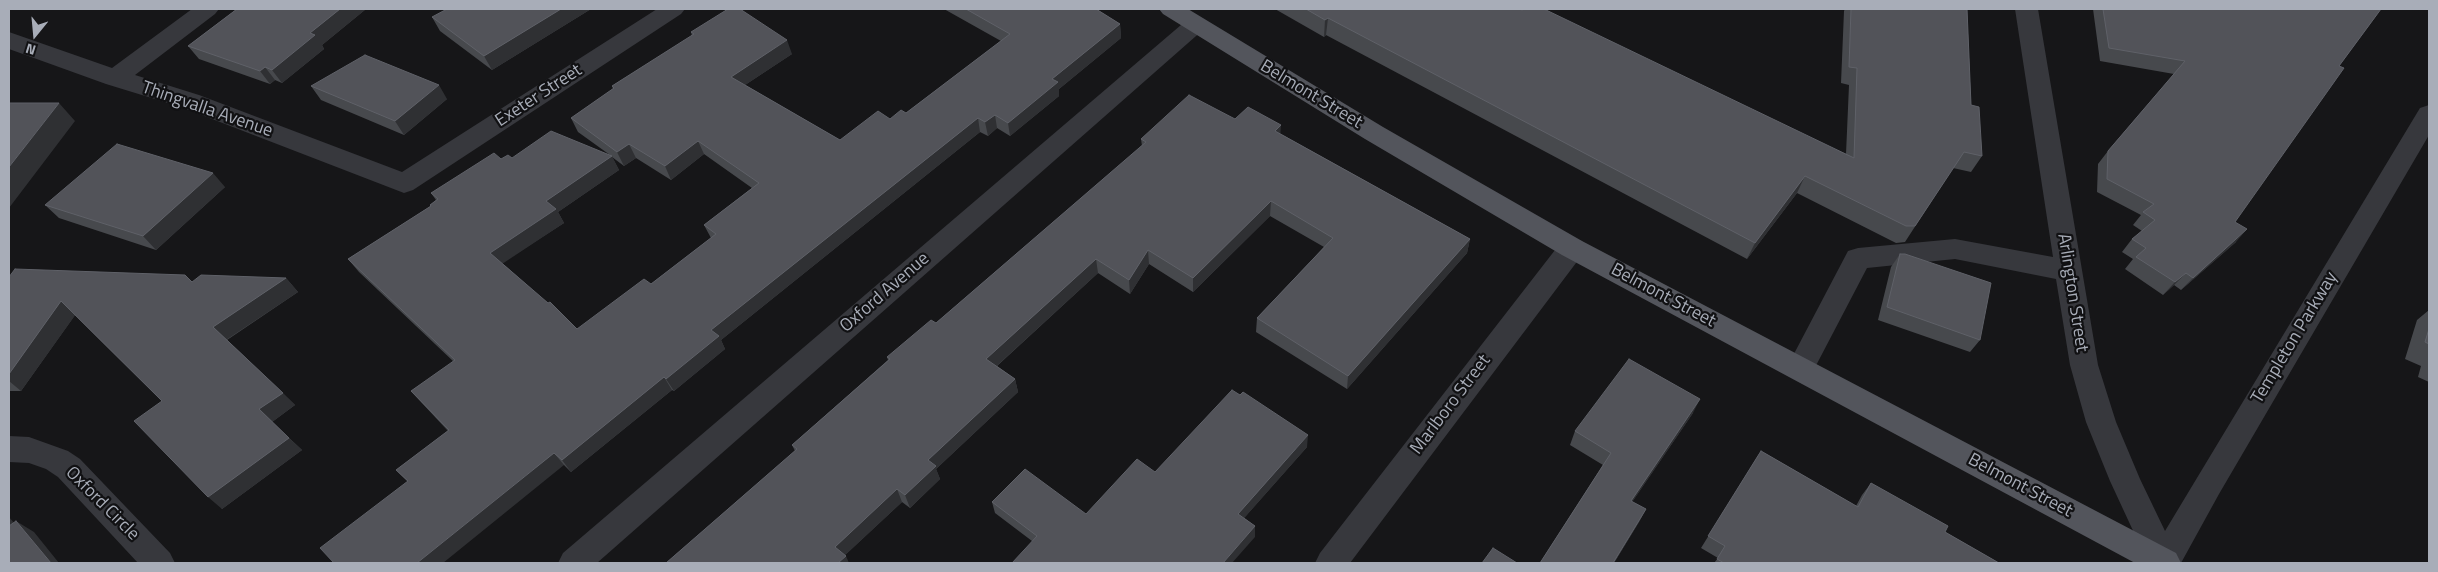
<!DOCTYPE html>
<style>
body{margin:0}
#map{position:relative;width:2438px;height:572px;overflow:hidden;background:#161618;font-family:"Titillium Web",sans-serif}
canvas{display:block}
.frame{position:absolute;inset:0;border:10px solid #a8adb8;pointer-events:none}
.north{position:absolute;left:10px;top:10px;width:50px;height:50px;-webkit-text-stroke:4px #111113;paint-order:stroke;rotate:197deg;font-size:14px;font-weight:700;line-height:20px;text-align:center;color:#a8adb8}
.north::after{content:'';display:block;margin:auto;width:18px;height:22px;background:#a8adb8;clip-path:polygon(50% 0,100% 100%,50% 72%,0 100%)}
</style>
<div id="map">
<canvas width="2438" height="572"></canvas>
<div class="frame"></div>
<div class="north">N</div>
</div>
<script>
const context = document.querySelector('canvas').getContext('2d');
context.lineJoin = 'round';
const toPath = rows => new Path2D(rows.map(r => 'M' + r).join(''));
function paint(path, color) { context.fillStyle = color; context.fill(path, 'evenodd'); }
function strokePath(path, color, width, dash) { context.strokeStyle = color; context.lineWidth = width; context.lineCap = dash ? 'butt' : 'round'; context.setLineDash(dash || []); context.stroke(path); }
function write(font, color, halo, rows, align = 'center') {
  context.font = font + ' "Titillium Web",sans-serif'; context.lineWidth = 4.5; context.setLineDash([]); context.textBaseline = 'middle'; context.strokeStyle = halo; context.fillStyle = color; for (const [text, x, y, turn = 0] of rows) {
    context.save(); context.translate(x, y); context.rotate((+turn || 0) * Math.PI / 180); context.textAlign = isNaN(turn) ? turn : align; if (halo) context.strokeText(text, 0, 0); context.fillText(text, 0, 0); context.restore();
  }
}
const minor = toPath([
 [192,9,219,9,215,14,135,75,199,95,402,172,657,9,685,9,681,14,413,190,404,193,181,107,106,84,9,49,9,32,112,68,192,9],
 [2015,9,2038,9,2098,365,2116,422,2140,479,2165,531,2420,108,2429,105,2429,135,2219,494,2181,563,2148,563,2110,481,2086,422,2070,365,2056,279,1955,259,1867,268,1810,377,1800,381,1790,377,1786,369,1848,251,1858,248,1955,239,2053,257,2015,9],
 [1196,16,1204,19,1208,24,1204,29,597,563,558,563,563,553,1188,19,1196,16],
 [1572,238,1582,241,1585,248,1582,255,1350,563,1315,563,1320,553,1562,241,1572,238],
 [9,436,29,437,68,451,80,459,170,553,175,563,138,563,58,477,46,469,29,463,9,462,9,436]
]);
const major = toPath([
 [1159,9,1188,9,1383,127,1582,241,2176,553,2181,563,2135,563,1562,255,1365,139,1163,14,1159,9]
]);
const wall = toPath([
 [236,9,366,9,322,45,324,49,282,83,275,80,270,84,199,59,188,46,237,9],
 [591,9,492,70,440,31,432,17],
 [944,9,1096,9,1120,24,1121,38,1059,89,1059,96,1010,136,997,128,988,136,980,132,721,340,725,349,674,391,672,390,571,472,564,465,408,482,396,470,448,431,422,403,411,391,454,362,359,272,348,259,431,206,430,205,436,200,431,193,501,159,610,155,578,132,571,118,613,89,612,86,692,36,691,32,792,54,745,85,840,140,890,119,906,113,1001,41],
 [704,154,752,188,704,225,711,238,651,284,577,329,502,263,564,223,558,212,619,170,612,157,624,166,636,158,671,180],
 [1275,9,1520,9,1846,154,1849,85,1841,83,1844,11,1845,9,1967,9,1971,105,1982,156,1971,172,1953,168,1905,242,1896,243,1797,193,1747,259,1326,35,1324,37],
 [2093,9,2381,9,2339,66,2235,222,2236,242,2181,290,2174,285,2163,295,2125,269,2133,259,2122,252,2132,239,2142,231,2133,225,2141,215,2097,192,2098,164,2108,151,2174,74,2100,61],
 [311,86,447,99,404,135,321,100],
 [1235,119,1281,134,1470,239,1467,253,1347,389,1256,332,1257,318,1324,247,1270,216,1193,292,1149,264,1130,294,1098,273,997,366,1015,379,1018,392,936,469,940,479,910,508,902,502,845,555,666,563,795,451,792,445,888,360,887,357,936,323,1142,146,1141,139],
 [225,187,156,250,59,218,45,205],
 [1900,254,1980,340,1970,352,1878,320,1891,267],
 [9,277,192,282,286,278,298,292,227,340,295,405,272,422,302,450,222,509,162,401,75,315,21,391,9,391],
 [2429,310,2429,382,2418,377,2421,366,2405,359,2417,320],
 [1693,413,1632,502,1646,509,1639,522,1614,563,1540,563,1603,465,1570,445,1575,431],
 [1307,447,1244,518,1255,526,1255,537,1032,541,995,513,992,502,1086,514,1155,472],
 [1761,451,1856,506,1862,495,1871,483,1945,532,1999,563,1714,563,1718,558,1701,548]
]);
const shadedWall = toPath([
 [340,9,366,9,322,45,324,49,282,83,272,70,310,33],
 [561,9,591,9,492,70,484,56],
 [1328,18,1326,35,1324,37,1325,20],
 [1120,24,1121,38,1059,89,1059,96,1010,136,1008,123,1052,79],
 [787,40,792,54,736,91,731,77],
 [265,67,275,80,270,84,260,71],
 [439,85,447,99,404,135,395,121],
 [59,103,75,121,9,208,9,167],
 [995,115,997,128,988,136,985,122],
 [978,118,980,132,721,340,725,349,674,391,666,379,711,330],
 [1281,125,1280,140,1275,131],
 [698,141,704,154,671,180,665,166],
 [629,144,636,158,624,166,617,152],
 [612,156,619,170,558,212,564,223,499,266,490,253,546,201],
 [213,173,225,187,156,250,143,236],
 [1805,176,1797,193,1747,259,1755,243],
 [1271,201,1270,216,1193,292,1193,278],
 [2247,229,2236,242,2181,290,2193,278],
 [1470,239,1467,253,1347,389,1348,376],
 [1148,250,1149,264,1130,294,1129,280],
 [1096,259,1098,273,990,372,986,359],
 [2186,273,2174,285,2163,295,2175,282],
 [286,278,298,292,226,340,213,327],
 [61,301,76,314,21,391,9,381,9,374],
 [664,377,672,390,571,472,562,460],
 [1015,379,1018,392,936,469,940,479,910,508,905,495,928,460],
 [283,393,295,405,272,422,259,409],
 [1700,399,1693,413,1624,514,1631,501],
 [1308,435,1307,447,1238,525,1238,514],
 [289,438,302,450,222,509,208,497],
 [554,453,564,465,443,563,417,563],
 [897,489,902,502,841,559,835,547],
 [1646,509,1639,522,1614,563,1613,563],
 [9,517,26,537,9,526],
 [16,521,34,532,59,563,51,563],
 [1255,526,1255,537,1232,563,1223,563],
 [846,556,849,563,838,563]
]);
const building = toPath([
 [237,9,340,9,310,33,315,35,272,70,265,67,260,71,188,46,237,9],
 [447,9,561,9,484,56,432,17,447,9],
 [728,9,740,9,787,40,731,77,840,140,878,111,890,119,901,110,906,113,1010,34,966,9,1096,9,1120,24,1052,79,1058,82,1008,123,995,115,985,122,978,118,711,330,719,336,666,379,664,377,562,460,554,453,417,563,334,563,320,548,408,481,396,470,449,430,411,391,455,360,348,259,431,206,430,205,438,199,431,193,494,153,501,159,508,155,512,158,551,131,612,156,546,201,556,209,490,253,548,303,550,302,577,329,644,279,651,284,716,234,704,225,759,183,698,141,665,166,629,144,617,152,571,118,614,88,612,86,694,34,691,32,728,9],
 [1306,9,1520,9,1522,10,1524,9,1544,9,1854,158,1857,68,1849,67,1851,9,1967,9,1971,105,1979,107,1982,156,1964,152,1915,226,1906,226,1805,176,1755,243,1328,18,1325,20,1306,9],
 [2103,9,2381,9,2339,66,2344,68,2235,222,2247,229,2193,278,2186,273,2175,282,2136,257,2146,248,2132,239,2155,220,2143,212,2154,204,2107,179,2108,151,2185,61,2109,48,2103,9],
 [365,55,439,85,395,121,311,86,365,55],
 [1189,95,1235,119,1248,107,1281,125,1275,131,1470,239,1348,376,1257,318,1333,238,1271,201,1193,278,1148,250,1129,280,1096,259,986,359,1015,379,928,460,936,466,905,495,897,489,835,547,846,556,838,563,666,563,797,449,792,445,890,359,887,357,931,320,936,323,1146,142,1141,139,1189,95],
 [9,103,59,103,9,167,9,103],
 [117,144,213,173,143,236,45,205,117,144],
 [1900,254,1905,254,1991,283,1980,340,1887,307,1900,254],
 [15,269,185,275,192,282,201,275,286,278,213,327,283,393,259,409,289,438,208,497,134,421,162,401,61,301,9,374,9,277,15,269],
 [2429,329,2429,344,2425,342,2429,329],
 [1629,359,1700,399,1631,501,1646,509,1613,563,1540,563,1611,453,1575,431,1629,359],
 [1232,390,1240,395,1243,392,1308,435,1238,514,1255,526,1223,563,1012,563,1037,536,992,502,1025,469,1086,514,1137,459,1155,472,1232,390],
 [1761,451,1858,507,1871,483,1948,526,1945,532,1999,563,1724,563,1717,559,1725,546,1708,536,1761,451],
 [16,521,51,563,9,563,9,526,16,521],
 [1493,548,1517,563,1482,563,1493,548]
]);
const streetNames = [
 ["Belmont Street",1311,95,31],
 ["Exeter Street",539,96,-33],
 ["Thingvalla Avenue",207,110,19],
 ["Oxford Avenue",885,293,-41],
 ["Arlington Street",2072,293,81],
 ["Belmont Street",1663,296,28],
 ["Templeton Parkway",2295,338,-59],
 ["Marlboro Street",1451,405,-53],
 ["Belmont Street",2020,486,28],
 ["Oxford Circle",102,504,45]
];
paint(minor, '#37383d');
paint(major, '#53555c');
paint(wall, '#47494d');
paint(shadedWall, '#2f3033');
paint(building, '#525359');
strokePath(building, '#5f6168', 1);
write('18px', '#a8adb8', '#111113', streetNames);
</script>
